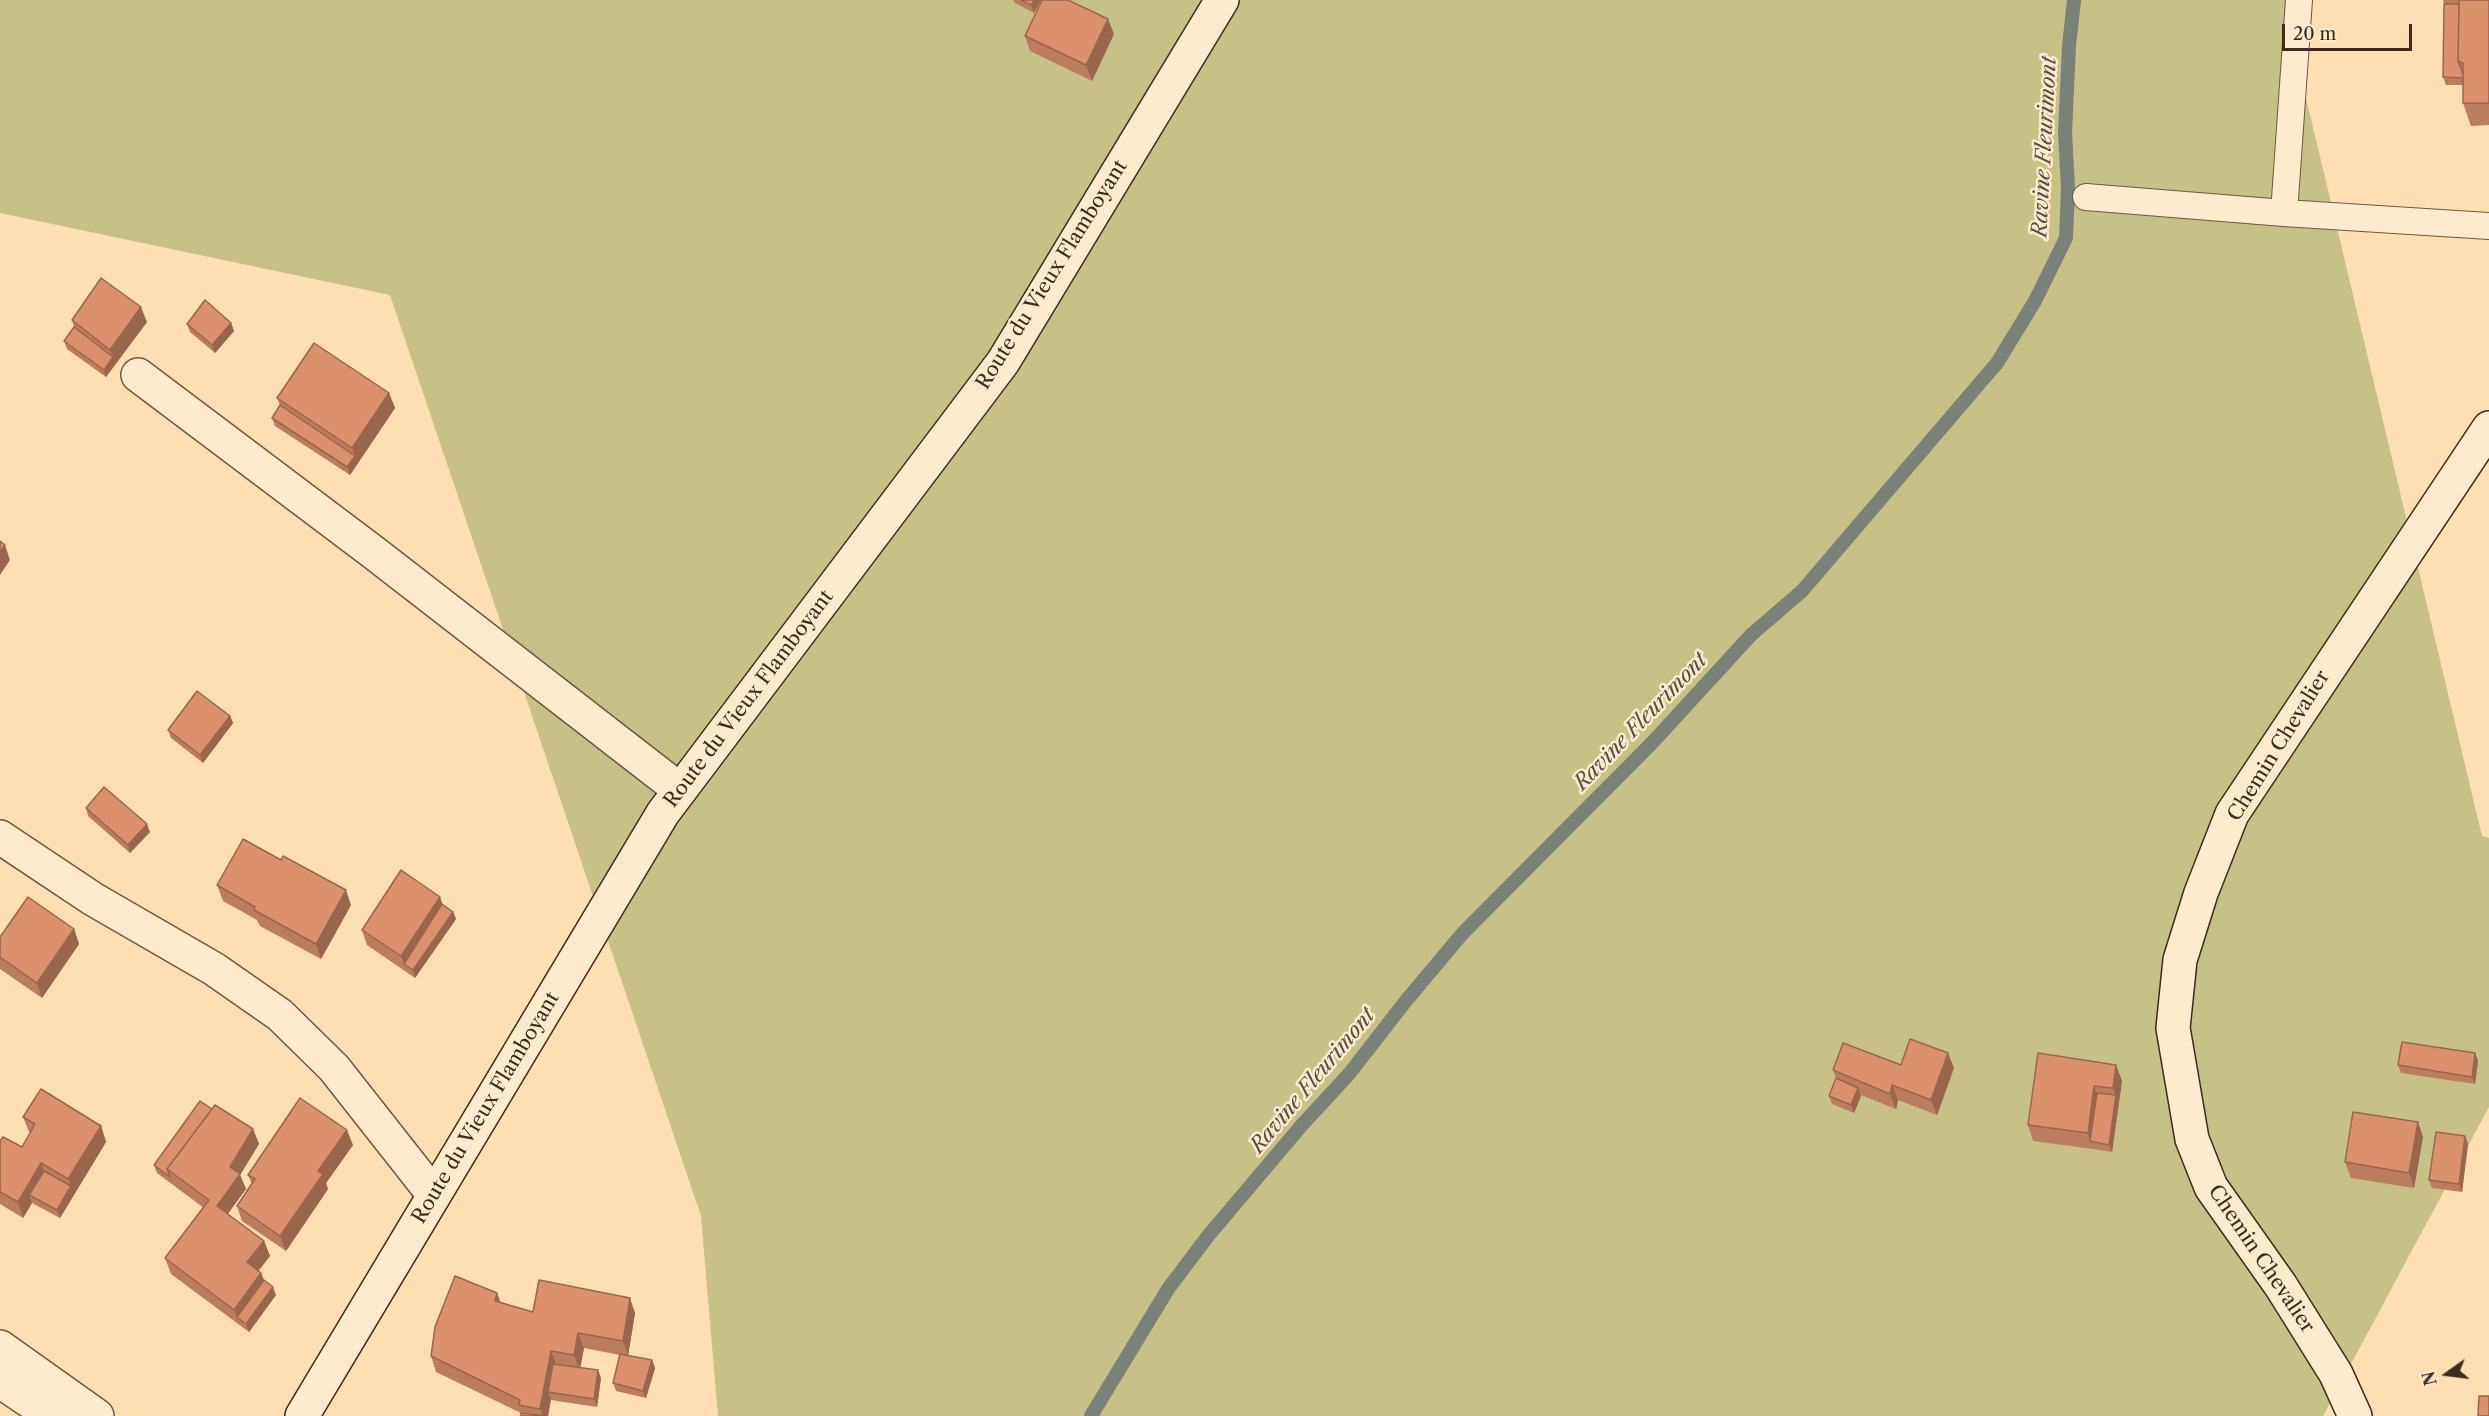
<!DOCTYPE html>
<style>
body{margin:0}
#map{position:relative;width:2489px;height:1416px;overflow:hidden;background:#fedfb1;font-family:"Libre Caslon Text",serif}
canvas{display:block}
.north{position:absolute;left:2417px;top:1344px;width:60px;height:60px;-webkit-text-stroke:4px #feeacc;paint-order:stroke;rotate:256deg;font-size:16px;font-weight:700;line-height:24px;text-align:center;color:#3e2a1f}
.north::after{content:'';display:block;margin:auto;width:21px;height:27px;background:#3e2a1f;clip-path:polygon(50% 0,100% 100%,50% 72%,0 100%)}
.scale{position:absolute;left:2282px;top:24px;width:130px;height:27px;box-sizing:border-box;border:3px solid #3e2a1f;border-top:0;padding-left:8px;font-size:18px;line-height:21px;white-space:nowrap;color:#3e2a1f;-webkit-text-stroke:4px #feeacc;paint-order:stroke}
</style>
<div id="map">
<canvas width="2489" height="1416"></canvas>
<div class="north">N</div>
<div class="scale">20 m</div>
</div>
<script>
const context = document.querySelector('canvas').getContext('2d');
context.lineJoin = 'round';
function paint(path, color) { context.fillStyle = color; context.fill(path, 'evenodd'); }
const toPath = rows => new Path2D(rows.map(r => 'M' + r).join(''));
function strokePath(path, color, width, dash) { context.strokeStyle = color; context.lineWidth = width; context.lineCap = dash ? 'butt' : 'round'; context.setLineDash(dash || []); context.stroke(path); }
function write(font, color, halo, rows, align = 'center') {
  context.font = font + ' "Libre Caslon Text",serif'; context.lineWidth = 5; context.setLineDash([]); context.textBaseline = 'middle'; context.strokeStyle = halo; context.fillStyle = color; for (const [text, x, y, turn = 0] of rows) {
    context.save(); context.translate(x, y); context.rotate((+turn || 0) * Math.PI / 180); context.textAlign = isNaN(turn) ? turn : align; if (halo) context.strokeText(text, 0, 0); context.fillText(text, 0, 0); context.restore();
  }
}
const green = toPath([
 [0,0,2298,0,2296,56,2482,836,2489,838,2489,1107,2323,1416,718,1416,701,1216,390,295,0,213]
]);
const stream = toPath([
 [1091,1416,1168,1289,1208,1236,1301,1126,1349,1074,1405,1002,1462,934,1651,744,1751,635,1802,591,1997,363,2035,301,2066,238,2068,188,2065,133,2069,46,2074,0]
]);
const lane = toPath([
 [2086,197,2284,213,2489,226],
 [2284,213,2299,0]
]);
const street = toPath([
 [138,375,373,552,680,790],
 [0,837,93,899,214,969,280,1015,334,1068,434,1195],
 [0,1347,97,1416],
 [0,1381,52,1416]
]);
const secondary = toPath([
 [302,1416,663,813,1003,362,1222,0],
 [2355,1416,2336,1374,2281,1286,2211,1187,2192,1139,2173,1028,2180,960,2201,893,2232,814,2489,428]
]);
const wall = toPath([
 [1013,0,1068,0,1114,34,1092,81,1030,51,1025,36,1042,1,1041,0,1034,13,1015,3],
 [2443,0,2489,0,2489,125,2471,126,2463,103,2463,85,2446,85,2443,77,2444,4],
 [72,320,147,322,106,377,67,349,64,341,74,327],
 [231,323,234,331,215,353,190,332,187,324],
 [389,393,395,408,350,475,275,426,272,418,280,405,277,398],
 [230,716,233,723,203,763,171,738,168,730],
 [86,808,150,832,130,853,88,816],
 [217,885,351,905,321,959,260,926,257,920,223,901],
 [440,897,442,904,453,912,456,919,415,978,367,945,362,930],
 [74,929,79,944,42,998,0,969,0,937],
 [2475,1053,2478,1061,2475,1084,2401,1073,2398,1065],
 [1901,1065,1954,1068,1937,1115,1898,1100,1896,1109,1861,1095,1861,1096,1854,1113,1832,1104,1829,1096,1836,1078,1833,1070],
 [2116,1065,2122,1081,2112,1152,2093,1149,2033,1141,2028,1125],
 [212,1109,253,1129,259,1144,240,1175,246,1189,228,1214,264,1241,270,1256,258,1271,261,1273,264,1280,276,1295,249,1332,171,1274,165,1258,204,1208,157,1173,154,1165],
 [23,1117,101,1126,106,1142,60,1218,32,1203,23,1218,0,1204,0,1141,22,1147,30,1133,29,1132],
 [2465,1136,2468,1144,2462,1192,2432,1188,2429,1180],
 [2423,1137,2414,1188,2351,1178,2345,1162],
 [353,1145,326,1183,328,1189,286,1251,242,1221,237,1206,252,1184,248,1175],
 [501,1302,533,1312,635,1313,628,1356,652,1360,655,1368,646,1398,616,1391,613,1383,620,1355,584,1348,580,1367,601,1378,597,1407,551,1400,551,1399,548,1416,521,1413,436,1372,431,1356]
]);
const shadedWall = toPath([
 [1034,0,1041,0,1034,13,1031,5],
 [1108,19,1114,34,1092,81,1086,65],
 [141,307,147,322,106,377,104,370,113,357,110,350],
 [231,323,234,331,215,353,212,345],
 [389,393,395,408,350,475,347,467,355,456,352,448],
 [5,545,10,560,0,575,0,552],
 [230,716,233,723,203,763,200,755],
 [147,824,150,832,130,853,128,845],
 [346,890,351,905,321,959,316,944],
 [440,897,445,912,404,964,401,956],
 [453,912,456,919,415,978,413,970],
 [74,929,79,944,42,998,37,983],
 [1948,1053,1954,1068,1937,1115,1931,1100],
 [2475,1053,2478,1061,2475,1084,2472,1077],
 [2116,1065,2122,1081,2112,1152,2109,1145,2116,1096,2113,1088],
 [1892,1085,1898,1100,1896,1109,1890,1094],
 [2094,1086,2100,1101,2090,1141,2088,1133],
 [1858,1088,1861,1096,1854,1113,1851,1105],
 [2418,1122,2423,1137,2414,1188,2409,1173],
 [101,1126,106,1142,60,1218,57,1210,71,1186,68,1179],
 [253,1129,259,1144,240,1175,246,1189,222,1221,217,1206,230,1167],
 [347,1130,353,1145,326,1183,328,1189,286,1251,280,1236,318,1171],
 [2465,1136,2468,1144,2462,1192,2459,1184],
 [41,1163,47,1179,29,1195,32,1203,23,1218,18,1202],
 [264,1241,270,1256,253,1278,247,1262],
 [261,1273,267,1288,237,1317,240,1325,234,1310],
 [273,1287,276,1295,249,1332,246,1324],
 [497,1293,503,1308,495,1301],
 [630,1298,635,1313,628,1356,623,1341],
 [578,1333,584,1348,580,1370,574,1355],
 [551,1351,557,1366,548,1392,551,1399,548,1416,543,1416,540,1409],
 [652,1360,655,1368,646,1398,643,1391],
 [598,1370,601,1378,597,1407,594,1399]
]);
const building = toPath([
 [1021,0,1034,0,1031,5,1021,0],
 [1042,0,1068,0,1108,19,1086,65,1025,36,1042,0],
 [2459,0,2489,0,2489,103,2463,103,2463,63,2458,61,2459,0],
 [2444,4,2459,4,2458,61,2463,74,2463,78,2443,77,2444,4],
 [101,278,141,307,110,350,72,320,101,278],
 [205,300,231,323,212,345,187,324,205,300],
 [74,327,113,357,104,370,64,341,74,327],
 [314,343,389,393,352,448,277,398,314,343],
 [280,405,355,456,347,467,272,418,280,405],
 [0,541,5,545,0,552,0,541],
 [197,691,230,716,200,755,168,730,197,691],
 [104,787,147,824,128,845,86,808,104,787],
 [243,839,281,860,283,856,346,890,316,944,254,910,255,907,217,885,243,839],
 [401,870,440,897,401,956,362,930,401,870],
 [28,897,74,929,37,983,0,957,0,937,28,897],
 [442,904,453,912,413,970,404,964,442,904],
 [1910,1039,1948,1053,1931,1100,1892,1085,1890,1094,1833,1070,1843,1043,1901,1065,1910,1039],
 [2402,1042,2475,1053,2472,1077,2398,1065,2402,1042],
 [2038,1053,2116,1065,2113,1088,2094,1086,2088,1133,2028,1125,2038,1053],
 [1836,1078,1858,1088,1851,1105,1829,1096,1836,1078],
 [41,1089,101,1126,68,1179,41,1163,18,1202,0,1192,0,1141,3,1137,22,1147,35,1124,23,1117,41,1089],
 [2097,1093,2116,1095,2109,1145,2090,1141,2097,1093],
 [300,1098,347,1130,318,1171,323,1174,280,1236,237,1206,255,1179,248,1175,300,1098],
 [200,1101,212,1109,167,1169,170,1177,154,1165,200,1101],
 [215,1105,253,1129,230,1167,240,1174,217,1206,264,1241,247,1262,261,1273,234,1310,165,1258,209,1200,167,1169,215,1105],
 [2353,1112,2418,1122,2409,1173,2345,1162,2353,1112],
 [2436,1132,2465,1136,2459,1184,2429,1180,2436,1132],
 [44,1171,71,1186,57,1210,29,1195,44,1171],
 [455,1276,497,1293,495,1301,533,1312,539,1280,630,1298,623,1341,578,1333,574,1355,551,1351,540,1409,519,1405,520,1400,431,1356,435,1327,455,1276],
 [264,1280,273,1287,246,1324,237,1317,264,1280],
 [620,1354,652,1360,643,1391,613,1383,620,1354],
 [553,1364,598,1370,594,1399,548,1392,553,1364],
 [2479,1396,2489,1396,2489,1416,2478,1416,2479,1396],
 [521,1413,545,1416,521,1416,521,1413]
]);
const streetNames = [
 ["Route du Vieux Flamboyant",1052,275,-58],
 ["Route du Vieux Flamboyant",749,699,-53],
 ["Chemin Chevalier",2279,746,-58],
 ["Route du Vieux Flamboyant",486,1108,-59],
 ["Chemin Chevalier",2261,1259,56]
];
const waterNames = [
 ["Ravine Fleurimont",2045,147,-87],
 ["Ravine Fleurimont",1641,722,-46],
 ["Ravine Fleurimont",1313,1081,-50]
];
paint(green, '#c7c087');
strokePath(stream, '#7a8179', 14);
strokePath(lane, '#6e5744', 28);
strokePath(street, '#6e5744', 36);
strokePath(secondary, '#3e2a1f', 36);
strokePath(lane, '#feeacc', 26);
strokePath(street, '#feeacc', 33);
strokePath(secondary, '#feeacc', 33);
paint(wall, '#bc7d5d');
paint(shadedWall, '#99664c');
paint(building, '#db916c');
strokePath(building, '#99664c', 1.5);
write('20px', '#3e2a1f', '#feeacc', streetNames);
write('italic 21px', '#574e44', '#feeacc', waterNames);
</script>
